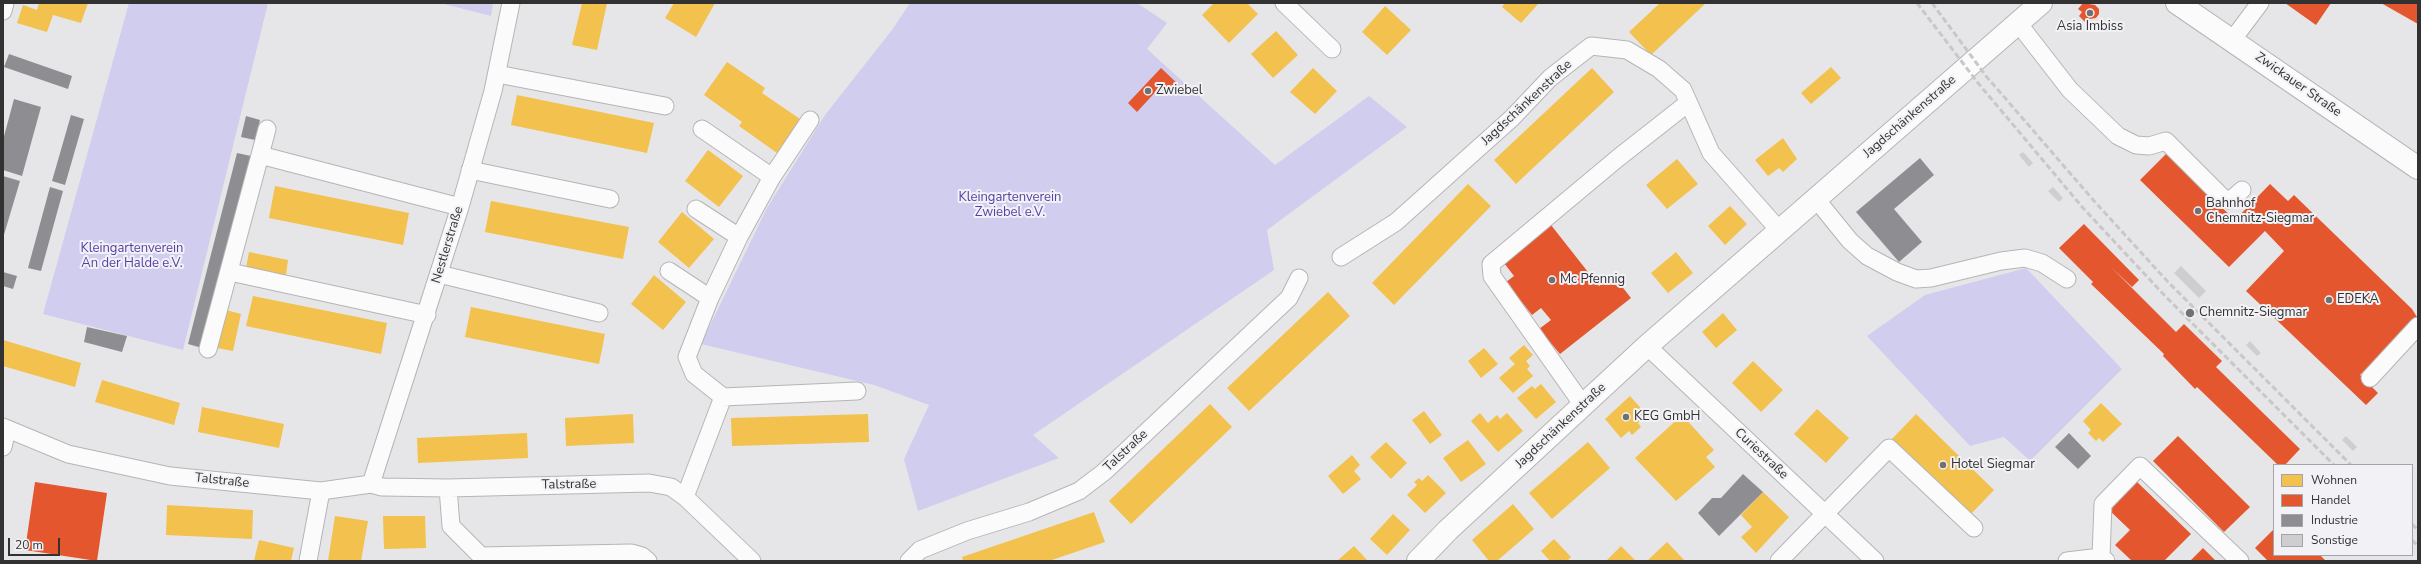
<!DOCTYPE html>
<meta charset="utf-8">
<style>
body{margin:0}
#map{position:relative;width:2421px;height:564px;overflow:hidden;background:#e6e6e8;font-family:"Nunito Sans",sans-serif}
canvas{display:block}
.frame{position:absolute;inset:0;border:4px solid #323233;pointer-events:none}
.legend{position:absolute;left:2273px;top:464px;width:140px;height:92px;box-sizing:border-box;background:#f2f2f6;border:1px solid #a5a5a8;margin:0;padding:5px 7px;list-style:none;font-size:12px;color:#323233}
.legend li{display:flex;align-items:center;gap:8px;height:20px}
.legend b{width:20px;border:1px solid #a5a5a8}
.scale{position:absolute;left:8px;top:538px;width:52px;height:18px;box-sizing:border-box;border:2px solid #323233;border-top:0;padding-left:5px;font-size:12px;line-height:14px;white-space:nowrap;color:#323233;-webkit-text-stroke:3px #f2f2f6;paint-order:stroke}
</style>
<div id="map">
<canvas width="2421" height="564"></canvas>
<div class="frame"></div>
<ul class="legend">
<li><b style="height:11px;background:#f2c14e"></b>Wohnen</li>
<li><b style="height:11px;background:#e4572e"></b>Handel</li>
<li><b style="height:11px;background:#8d8d92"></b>Industrie</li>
<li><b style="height:11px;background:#ceced0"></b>Sonstige</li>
</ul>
<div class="scale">20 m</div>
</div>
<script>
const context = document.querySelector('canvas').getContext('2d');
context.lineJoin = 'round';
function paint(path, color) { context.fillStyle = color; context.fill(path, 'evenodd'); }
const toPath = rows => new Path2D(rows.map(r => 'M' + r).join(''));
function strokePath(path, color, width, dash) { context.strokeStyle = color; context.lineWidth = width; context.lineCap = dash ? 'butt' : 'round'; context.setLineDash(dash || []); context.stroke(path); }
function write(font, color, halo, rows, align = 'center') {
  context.font = font + ' "Nunito Sans",sans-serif'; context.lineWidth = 4; context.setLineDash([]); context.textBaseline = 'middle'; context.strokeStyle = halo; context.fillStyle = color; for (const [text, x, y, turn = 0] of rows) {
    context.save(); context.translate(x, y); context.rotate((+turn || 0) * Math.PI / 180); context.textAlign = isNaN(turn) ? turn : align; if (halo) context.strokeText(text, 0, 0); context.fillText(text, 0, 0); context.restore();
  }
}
const green = toPath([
 [129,3,268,3,183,350,43,314],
 [440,3,493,3,491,16],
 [910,3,1137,3,1167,23,1147,49,1275,165,1369,96,1407,127,1267,230,1274,270,1033,435,1059,458,918,511,904,459,929,405,874,385,701,344,767,208,825,115,892,30],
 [2026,268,2122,369,2030,461,2004,437,1970,446,1867,336,1925,295]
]);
const homes = toPath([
 [39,3,88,3,81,23,53,15,47,32,17,23,23,5,37,10],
 [582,3,607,3,597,50,572,45],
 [674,3,715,3,696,37,665,18],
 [1214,3,1247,3,1258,14,1229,43,1202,15],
 [1505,3,1539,3,1521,23,1502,7],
 [1660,3,1706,3,1651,55,1629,32],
 [1385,6,1411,30,1387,55,1362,32],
 [1276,31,1298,55,1273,78,1251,54],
 [727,62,765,88,762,93,800,119,777,153,739,126,742,122,704,95],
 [1831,67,1841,78,1811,104,1801,93],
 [1313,68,1337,91,1315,114,1290,92],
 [1592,68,1614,92,1516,184,1494,160],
 [517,95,654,123,647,153,511,125],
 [1783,138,1797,159,1783,172,1779,168,1768,176,1755,160],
 [708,150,743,176,719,207,685,181],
 [1677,159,1698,184,1667,209,1646,185],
 [1468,184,1491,206,1394,305,1372,283],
 [275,186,409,213,403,245,269,218],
 [491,201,629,227,623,259,485,232],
 [1730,206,1747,224,1725,245,1708,226],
 [682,212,714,239,689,268,658,242],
 [249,252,288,260,286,275,246,268],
 [1676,252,1693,273,1668,293,1651,273],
 [654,275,686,302,663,330,631,304],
 [1328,292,1350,316,1249,411,1227,388],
 [253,296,387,323,381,354,246,326],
 [471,307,605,334,599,364,465,337],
 [226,310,241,314,233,351,217,348],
 [1723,313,1737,330,1716,348,1702,332],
 [3,340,81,363,75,387,3,366],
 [1524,345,1533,355,1526,361,1530,366,1527,369,1533,376,1513,393,1499,378,1515,364,1509,358],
 [1484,348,1498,364,1481,378,1468,361],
 [1753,361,1783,390,1761,412,1732,383],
 [102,380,180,403,174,425,95,402],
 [1541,384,1556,402,1536,419,1517,398,1532,386,1535,389],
 [1630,396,1647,415,1638,423,1641,427,1632,435,1629,431,1621,438,1605,419],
 [2101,403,2122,424,2103,442,2099,438,2096,441,2088,433,2091,430,2083,421],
 [1210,404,1232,427,1131,524,1109,501],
 [202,407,284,424,279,448,198,432],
 [1817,409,1849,438,1826,463,1794,434],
 [1424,411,1442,435,1430,444,1412,420],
 [1480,413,1488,423,1497,415,1500,419,1507,413,1523,431,1498,452,1471,421],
 [633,414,634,443,566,446,565,418],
 [868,414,869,442,732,446,731,418],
 [1916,414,1994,490,1970,515,1891,440],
 [1682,415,1714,450,1706,457,1715,467,1676,501,1635,458],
 [527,433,528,458,418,463,417,438],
 [1468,440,1486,464,1461,482,1443,458],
 [1386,442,1407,463,1391,479,1370,457],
 [1588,442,1610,468,1552,519,1529,493],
 [1352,455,1360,465,1354,471,1361,479,1343,494,1328,476],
 [1428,475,1446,493,1425,513,1407,495,1417,485,1414,482,1419,478,1422,481],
 [1763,492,1789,517,1756,553,1741,537,1752,527,1741,515],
 [1513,504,1534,529,1497,561,1489,561,1472,540],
 [167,505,253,510,252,539,166,535],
 [1094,512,1105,542,1049,561,963,561,962,557],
 [1393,514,1410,530,1387,555,1370,539],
 [335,516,368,521,361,561,328,561],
 [383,516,425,516,426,548,384,549],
 [1554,539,1571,557,1567,561,1550,561,1541,551],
 [259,540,294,548,291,561,254,561],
 [1667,542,1685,561,1647,561],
 [1354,546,1368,561,1337,561],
 [1621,546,1636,561,1606,561]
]);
const shops = toPath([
 [2083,3,2095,5,2099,9,2099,14,2096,18,2090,19,2087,24,2079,16,2082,12,2078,9],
 [2285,3,2331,3,2316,25],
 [2381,3,2418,3,2418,24],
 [1161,68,1179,85,1169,95,1160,87,1137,112,1128,103],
 [2166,154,2235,220,2270,184,2288,201,2294,195,2412,309,2417,317,2360,375,2378,393,2366,405,2246,291,2284,251,2265,231,2229,267,2140,180],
 [2084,224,2139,280,2132,287,2111,267,2176,332,2184,324,2222,361,2216,367,2300,449,2285,465,2278,465,2197,387,2195,389,2163,356,2164,354,2091,284,2093,282,2059,248],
 [1551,225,1599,286,1613,275,1631,298,1560,354,1539,329,1551,320,1541,308,1532,315,1506,282,1514,276,1504,263],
 [2178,436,2250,507,2224,532,2153,461],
 [2136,481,2191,534,2164,561,2132,561,2115,545,2130,530,2108,509],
 [35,482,107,493,97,561,25,550],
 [2274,529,2274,555,2320,555,2326,561,2268,561,2255,548],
 [2203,548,2216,561,2190,561]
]);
const industry = toPath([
 [9,54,72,76,68,89,4,67],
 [14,99,41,107,22,176,3,170,3,140],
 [71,115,84,119,65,185,52,181],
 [246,116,260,120,255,140,241,137],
 [237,153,251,156,202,348,188,344],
 [1920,158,1934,175,1894,209,1922,242,1899,262,1856,212],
 [3,176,20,181,3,238],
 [50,187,63,191,41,271,28,268],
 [3,272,17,276,13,289,3,286],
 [87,327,127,336,122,352,84,342],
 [2069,433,2091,456,2078,469,2055,447],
 [1743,474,1763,492,1719,536,1698,513,1712,498,1721,498]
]);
const building = toPath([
 [2023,152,2033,163,2029,167,2019,155],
 [2053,187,2063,198,2059,202,2048,191],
 [2181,266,2206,291,2199,298,2174,273],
 [2250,341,2261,353,2257,356,2246,345],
 [2346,436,2357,447,2353,451,2342,440]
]);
const minor = toPath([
 [1284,3,1332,49],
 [3,11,5,3],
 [2018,23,2070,90,2118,136,2136,145,2149,146,2166,141,2222,197,2228,200,2233,198,2242,190],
 [2233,39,2260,3],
 [497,74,665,106],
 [702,129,772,177],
 [260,155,460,207],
 [470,170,610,199],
 [1816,199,1850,241,1867,256,1897,272,1916,279,1931,278,2001,261,2025,258,2042,263,2067,279],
 [696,209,739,237],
 [1341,257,1396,222,1512,118,1550,78,1591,46,1627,50,1659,69,1683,90,1711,153,1779,230],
 [669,271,710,298],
 [230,272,427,315],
 [439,274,599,313],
 [1647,346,1875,561],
 [208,349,267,129],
 [2370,378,2418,326],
 [723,397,694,374,687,357,710,298,739,237,772,177,810,120],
 [723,397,857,391],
 [1583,405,1492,276,1491,264,1618,158,1688,103],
 [3,427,68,454,170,476,321,491,371,484,382,487,448,488,649,483,671,487,685,497,752,561],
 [3,447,7,429],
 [371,484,460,207,493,91,511,3],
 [448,488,451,526,481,556,631,553,642,556,648,561],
 [685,497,723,397],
 [2101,557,2103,504,2140,466,2240,561],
 [308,561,321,491],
 [909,561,920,550,967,531,1029,512,1079,491,1104,472,1289,298,1299,278],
 [1779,561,1889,448,1974,528],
 [2067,561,2101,557,2106,561]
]);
const major = toPath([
 [2177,3,2418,168],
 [1418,561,1448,530,1647,346,2041,3]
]);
const rail = toPath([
 [1917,3,1978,83,2083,208,2167,298,2334,465],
 [1932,3,1986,76,2095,202,2168,282,2351,465],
 [2412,524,2418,530],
 [2412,540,2418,546]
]);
const markers = [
 [2090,13,4,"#717172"],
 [1148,91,4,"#717172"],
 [2198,211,4,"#717172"],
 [1552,280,4,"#717172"],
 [2329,300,4,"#717172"],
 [2190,313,5,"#717172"],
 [1626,417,4,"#717172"],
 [1943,465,4,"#717172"]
];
const poiNames = [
 ["Asia Imbiss",2090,27,"center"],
 ["Zwiebel",1156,91],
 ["Bahnhof",2206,204],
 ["Chemnitz-Siegmar",2206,219],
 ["Mc Pfennig",1560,280],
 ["EDEKA",2337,300],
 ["Chemnitz-Siegmar",2199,313],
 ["KEG GmbH",1634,417],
 ["Hotel Siegmar",1951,465]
];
const streetNames = [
 ["Zwickauer Straße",2298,85,35],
 ["Jagdschänkenstraße",1527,103,-43],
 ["Jagdschänkenstraße",1910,117,-41],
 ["Nestlerstraße",448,245,-73],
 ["Jagdschänkenstraße",1561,426,-43],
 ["Talstraße",1126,451,-43],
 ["Curiestraße",1761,454,43],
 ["Talstraße",222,481,6],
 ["Talstraße",569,485,-1]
];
const parkNames = [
 ["Kleingartenverein",1010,198],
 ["Zwiebel e.V.",1010,213],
 ["Kleingartenverein",132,249],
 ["An der Halde e.V.",132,264]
];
paint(green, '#d0cdef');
paint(homes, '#f2c14e');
paint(shops, '#e4572e');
paint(industry, '#8d8d92');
paint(building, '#ceced0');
strokePath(minor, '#b5b5b7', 19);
strokePath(major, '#b5b5b7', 24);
strokePath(minor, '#fbfbfc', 17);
strokePath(major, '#fbfbfc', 22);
strokePath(rail, '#c8c8c9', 3, [6, 3]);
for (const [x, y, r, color] of markers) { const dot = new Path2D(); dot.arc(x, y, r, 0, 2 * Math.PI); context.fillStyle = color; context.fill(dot); strokePath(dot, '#f2f2f6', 1.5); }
write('13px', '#323233', '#f2f2f6', poiNames, 'left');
write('13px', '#323233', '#f2f2f6', streetNames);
write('13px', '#563fa6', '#f2f2f6', parkNames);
</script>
